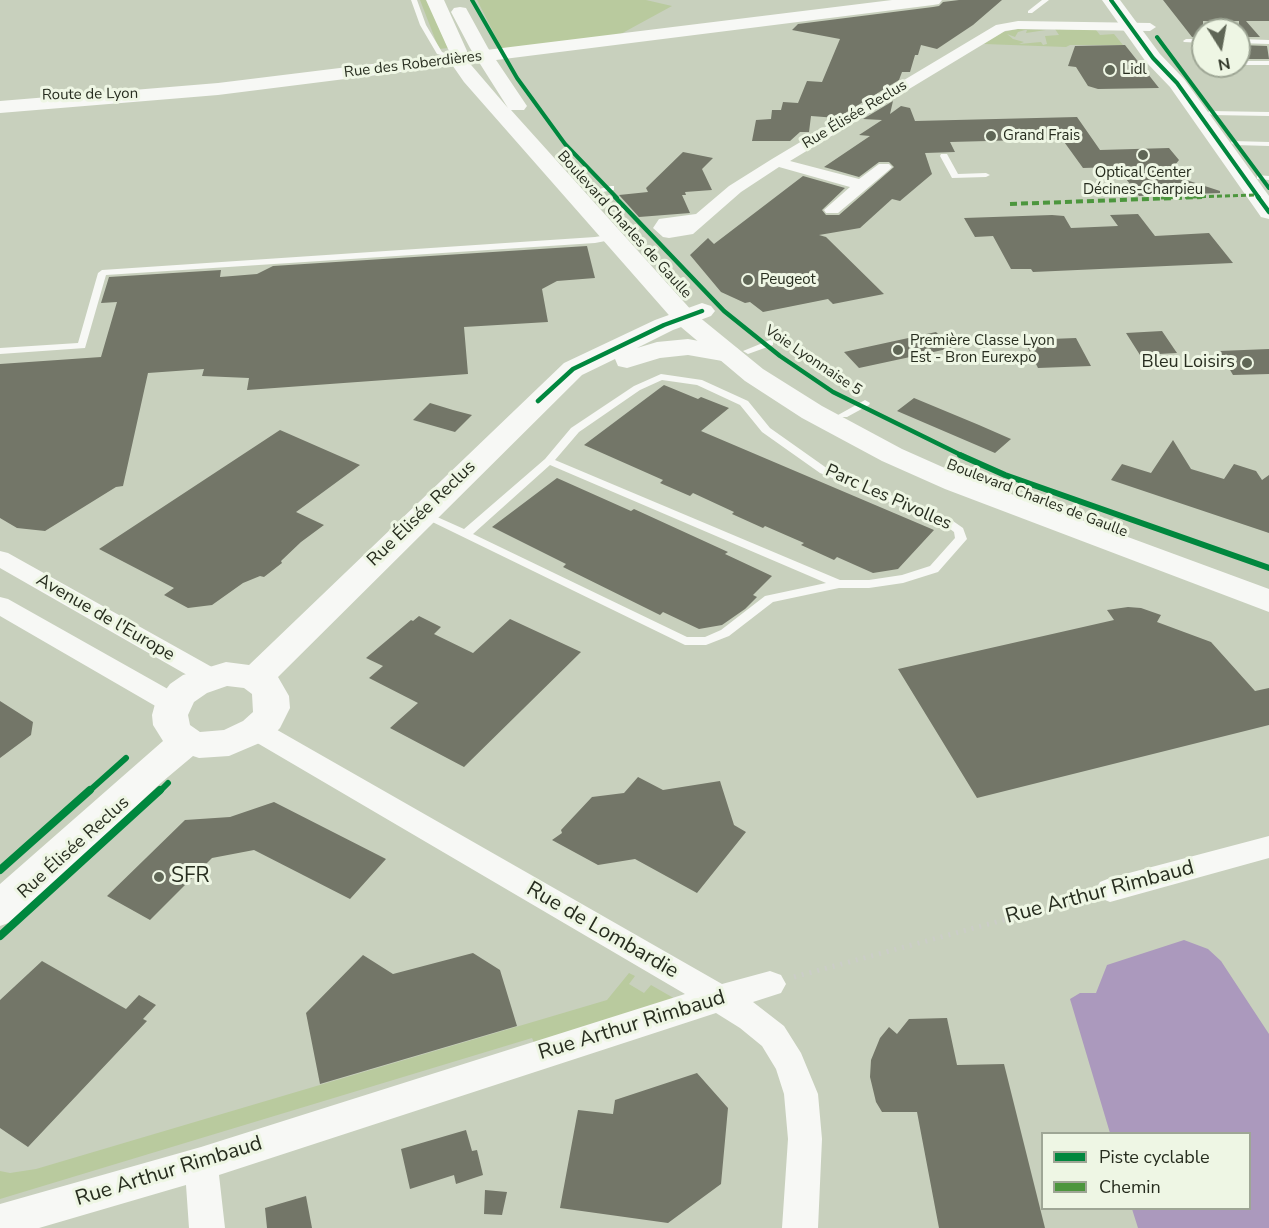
<!DOCTYPE html>
<meta charset="utf-8">
<style>
body{margin:0}
#map{position:relative;width:1269px;height:1228px;overflow:hidden;background:#c8d0bd;font-family:"Nunito Sans",sans-serif}
canvas{display:block}
.legend{position:absolute;left:1041px;top:1132px;width:210px;height:78px;box-sizing:border-box;background:#eef6e4;border:2px solid #9ea695;margin:0;padding:8px 10px;list-style:none;font-size:18px;color:#272d1f}
.legend li{display:flex;align-items:center;gap:12px;height:30px}
.legend b{width:30px;border:2px solid #9ea695}
.north{position:absolute;left:1191px;top:18px;width:60px;height:60px;box-sizing:border-box;background:#eef6e4;border:2px solid #9ea695;border-radius:50%;rotate:169deg;font-size:16px;font-weight:700;line-height:24px;text-align:center;color:#272d1f}
.north::after{content:'';display:block;margin:auto;width:21px;height:27px;background:#5f6656;clip-path:polygon(50% 0,100% 100%,50% 72%,0 100%)}
</style>
<div id="map">
<canvas width="1269" height="1228"></canvas>
<ul class="legend">
<li><b style="height:8px;background:#00873e"></b>Piste cyclable</li>
<li><b style="height:8px;background:#4c963d"></b>Chemin</li>
</ul>
<div class="north">N</div>
</div>
<script>
const context = document.querySelector('canvas').getContext('2d');
context.lineJoin = 'round';
function paint(path, color) { context.fillStyle = color; context.fill(path, 'evenodd'); }
const toPath = rows => new Path2D(rows.map(r => 'M' + r).join(''));
function strokePath(path, color, width, dash) { context.strokeStyle = color; context.lineWidth = width; context.lineCap = dash ? 'butt' : 'round'; context.setLineDash(dash || []); context.stroke(path); }
function write(font, color, halo, rows, align = 'center') {
  context.font = font + ' "Nunito Sans",sans-serif'; context.lineWidth = 6; context.setLineDash([]); context.textBaseline = 'middle'; context.strokeStyle = halo; context.fillStyle = color; for (const [text, x, y, turn = 0] of rows) {
    context.save(); context.translate(x, y); context.rotate((+turn || 0) * Math.PI / 180); context.textAlign = isNaN(turn) ? turn : align; if (halo) context.strokeText(text, 0, 0); context.fillText(text, 0, 0); context.restore();
  }
}
const green = toPath([
 [420,0,428,0,448,48,439,49],
 [477,0,646,0,672,6,617,36,502,49],
 [1017,29,1046,30,1026,33,1027,30,1025,30,1018,32,1015,37,1007,34,1013,39,1024,42,1019,44,1041,42,1043,45,1047,44,1045,36,1059,35,1055,29,1096,30,1100,35,1114,34,1123,45,1070,45,1066,47,984,44,1003,32],
 [629,973,635,976,629,984,644,993,651,985,677,1000,536,1047,532,1038,0,1199,0,1171,10,1173,36,1169,607,1000]
]);
const water = toPath([
 [1184,940,1208,949,1221,961,1269,1034,1269,1228,1138,1228,1132,1209,1250,1208,1250,1134,1110,1133,1070,999,1080,993,1096,993,1107,965]
]);
const building = toPath([
 [959,0,1002,0,973,25,937,49,921,45,918,55,915,55,910,72,902,72,899,80,837,118,811,116,809,132,800,132,790,141,752,141,756,120,771,119,772,110,781,110,783,102,798,103,807,81,822,82,840,39,792,30,798,24,933,7,939,6,943,2],
 [1163,0,1269,0,1269,21,1246,21,1260,37,1239,37,1239,21,1203,21,1203,37,1192,37],
 [1125,45,1159,88,1098,89,1088,86,1076,67,1068,66,1075,46],
 [1239,45,1267,46,1269,59,1239,59],
 [893,101,890,114,901,106,910,108,915,121,1077,117,1100,150,1169,148,1179,160,1168,174,1220,191,1220,193,1139,196,1117,167,1083,168,1062,139,950,142,955,152,925,153,932,174,900,201,892,199,860,228,819,235,826,237,884,294,833,304,828,299,763,312,750,302,745,303,721,292,690,255,708,238,714,244,803,176,845,188,822,210,826,215,839,215,894,167,889,162,879,162,859,177,824,167,870,136,859,135,882,120,863,119],
 [683,152,713,158,702,169,712,190,685,192,686,195,682,195,690,213,639,217,619,195,648,192,646,188],
 [1138,214,1155,236,1209,233,1233,263,1033,272,1031,269,1011,269,993,236,975,237,964,218,1052,215,1064,216,1071,228,1118,226,1110,215],
 [587,246,595,278,557,281,542,289,548,322,464,327,468,374,247,390,249,378,202,376,204,369,148,373,123,486,116,487,45,531,17,528,0,518,0,364,101,357,117,302,101,303,109,277,221,270,220,277,257,274,273,266],
 [1162,331,1177,353,1140,355,1126,333],
 [936,332,952,348,859,368,844,352],
 [1076,338,1091,366,1038,368,1024,340],
 [1269,349,1269,374,1233,375,1219,351],
 [664,385,698,399,701,397,729,408,701,431,934,530,898,569,873,573,837,557,834,560,801,545,804,543,765,526,763,528,732,514,734,512,693,493,690,496,660,483,663,480,584,445],
 [914,398,979,425,1011,439,995,453,897,411],
 [430,403,453,410,472,415,455,432,413,420],
 [280,430,360,465,296,512,324,525,301,542,281,561,282,563,264,577,260,576,243,583,212,605,188,608,164,595,174,588,99,549],
 [1173,440,1191,469,1224,479,1234,464,1256,471,1262,480,1269,475,1269,533,1111,480,1122,464,1151,473],
 [557,478,631,511,634,509,728,552,725,554,772,576,753,595,757,597,745,609,722,625,699,629,663,612,660,615,563,567,566,564,492,527],
 [1128,607,1141,608,1161,615,1157,622,1211,642,1255,691,1269,688,1269,725,977,798,898,669,1114,620,1107,610],
 [419,616,441,627,434,634,473,653,510,619,581,652,464,767,390,728,418,703,369,678,383,666,366,658,411,620,413,621],
 [0,701,33,722,31,735,0,758],
 [638,777,663,790,720,781,734,825,746,832,697,893,635,859,598,865,552,840,562,833,561,830,592,797,624,793],
 [274,802,386,859,350,899,254,850,212,858,150,920,107,896,185,820,230,817],
 [473,953,500,970,517,1026,320,1084,306,1013,363,955,393,974],
 [42,961,126,1009,139,995,156,1005,143,1019,147,1021,28,1147,0,1128,0,1000],
 [947,1018,957,1065,1004,1064,1045,1228,939,1228,917,1112,882,1112,876,1102,870,1077,871,1060,880,1038,889,1027,897,1034,909,1019],
 [697,1073,728,1108,721,1184,668,1223,560,1208,578,1110,613,1114,615,1100],
 [466,1130,472,1151,477,1150,483,1175,456,1184,454,1175,410,1189,401,1149],
 [485,1190,507,1192,502,1215,484,1214],
 [306,1196,312,1228,267,1228,265,1208]
]);
const path = toPath([
 [794,977,1088,897]
]);
const lane = toPath([
 [411,0,417,0,426,25,442,52,459,58,459,60,437,54,420,25,411,0],
 [1042,0,1049,0,1032,13,1028,13,1028,11,1042,0],
 [1186,39,1203,39,1203,43,1184,42,1183,41,1186,39],
 [1239,39,1269,40,1269,44,1239,43,1239,39],
 [1203,60,1203,64,1197,62,1198,61,1203,60],
 [1239,61,1269,61,1269,65,1239,65,1239,61],
 [1209,111,1269,112,1269,116,1212,115,1208,113,1209,111],
 [1232,141,1269,142,1269,146,1235,145,1231,143,1232,141],
 [941,154,947,154,958,174,986,173,990,175,986,177,952,178,940,156,941,154],
 [1257,175,1269,176,1269,180,1257,179,1257,175],
 [611,186,614,186,614,190,591,194,587,192,611,186],
 [613,234,617,237,616,239,595,243,106,275,85,348,0,354,0,348,78,343,98,273,102,270,595,237,613,234],
 [770,340,773,341,773,345,748,354,743,351,770,340],
 [661,374,702,380,748,401,770,428,828,469,953,521,963,528,967,539,938,572,903,583,869,588,839,588,773,602,729,636,706,645,685,645,416,514,422,511,426,512,464,529,545,459,571,428,634,386,661,374],
 [662,380,697,385,740,405,762,432,820,473,945,525,954,532,955,538,930,566,902,575,869,580,840,580,555,460,579,432,640,390,662,380],
 [550,465,826,583,765,596,721,630,705,637,687,637,473,534,550,465],
 [865,400,870,403,869,405,847,417,839,417,838,415,865,400]
]);
const street = toPath([
 [1018,21,1150,23,1156,27,1150,31,1018,29,1005,31,790,161,859,179,879,164,889,164,892,167,889,170,838,213,826,213,824,210,850,187,779,167,741,192,693,234,669,238,663,237,653,228,659,219,696,214,729,186,772,159,996,25,1018,21],
 [0,551,8,553,219,671,223,677,219,683,210,686,201,683,0,568,0,551],
 [0,597,8,599,182,697,186,704,182,711,173,713,164,711,0,616,0,597],
 [256,720,265,723,722,984,770,971,781,975,786,984,781,993,753,1002,784,1026,801,1053,818,1094,822,1139,818,1228,782,1228,788,1139,784,1094,776,1069,762,1046,740,1028,716,1013,219,1175,225,1228,189,1228,186,1185,39,1228,0,1228,0,1204,201,1147,685,994,247,737,243,730,247,723,256,720],
 [1269,836,1269,858,1110,902,1100,898,1095,890,1100,882,1110,878,1269,836]
]);
const secondary = toPath([
 [892,0,942,0,939,4,933,5,218,95,0,113,0,101,218,83,892,0],
 [1102,0,1120,0,1160,54,1184,79,1269,196,1269,219,1261,217,1170,87,1146,62,1102,0],
 [702,303,711,306,715,311,711,316,673,330,637,348,657,342,688,339,737,348,741,354,737,360,728,362,688,355,660,358,627,368,618,366,615,359,582,375,278,677,289,696,290,708,280,728,269,739,229,756,199,758,193,756,162,782,14,921,0,926,0,884,163,741,153,725,152,715,155,704,170,684,183,675,226,662,249,665,564,363,655,320,702,303],
 [227,686,244,688,252,694,253,712,243,721,224,730,200,732,190,725,188,715,194,702,207,693,227,686]
]);
const primary = toPath([
 [426,0,444,0,467,51,466,59,508,108,470,48,451,12,454,8,460,7,466,8,488,48,527,106,524,110,511,110,693,312,763,369,822,406,902,449,965,477,1269,589,1269,612,945,489,882,461,802,418,745,381,675,322,464,82,448,59,449,51,426,0]
]);
const quietFar1 = toPath([
 [1161,198,1257,195]
]);
const quiet = toPath([
 [1010,204,1202,197]
]);
const cyclewayFar3 = toPath([
 [472,0,517,78,565,144,617,198],
 [1111,0,1153,58,1177,83,1259,198],
 [1157,37,1269,188]
]);
const cyclewayFar2 = toPath([
 [615,197,724,311,780,356,833,392,963,456],
 [1258,197,1269,212],
 [538,401,573,369,664,325,702,311]
]);
const cyclewayFar1 = toPath([
 [960,455,1005,475,1269,568],
 [88,792,126,758],
 [159,792,168,783]
]);
const cycleway = toPath([
 [0,870,90,790],
 [0,936,160,790]
]);
const markers = [
 [1110,70,6,"#5f6656"],
 [991,136,6,"#5f6656"],
 [1143,155,6,"#5f6656"],
 [748,280,6,"#5f6656"],
 [898,350,6,"#5f6656"],
 [1247,363,6,"#5f6656"],
 [159,877,6,"#5f6656"]
];
const farStreetnames = [
 ["Rue des Roberdières",413,65,-7],
 ["Route de Lyon",90,95,-1],
 ["Rue Élisée Reclus",855,115,-31],
 ["Boulevard Charles de Gaulle",624,225,48],
 ["Voie Lyonnaise 5",813,361,34],
 ["Boulevard Charles de Gaulle",1037,499,21]
];
const farPoinames = [
 ["Lidl",1122,70],
 ["Grand Frais",1003,136],
 ["Optical Center",1143,173,"center"],
 ["Décines-Charpieu",1143,190,"center"],
 ["Peugeot",760,280],
 ["Première Classe Lyon",910,341],
 ["Est - Bron Eurexpo",910,358]
];
const poiNames = [
 ["Bleu Loisirs",1235,363]
];
const streetNames = [
 ["Parc Les Pivolles",888,498,24],
 ["Rue Élisée Reclus",422,514,-44],
 ["Avenue de l'Europe",105,618,30],
 ["Rue Élisée Reclus",74,848,-42]
];
const nearPoinames = [
 ["SFR",171,877]
];
const nearStreetnames = [
 ["Rue Arthur Rimbaud",1100,893,-15],
 ["Rue de Lombardie",602,931,30],
 ["Rue Arthur Rimbaud",632,1026,-17],
 ["Rue Arthur Rimbaud",169,1172,-17]
];
paint(green, '#b9ca9e');
paint(water, '#ab99bd');
paint(building, '#737668');
strokePath(path, '#cbcdc7', 5, [2, 6]);
paint(lane, '#f7f8f5');
paint(street, '#f7f8f5');
paint(secondary, '#f7f8f5');
paint(primary, '#f7f8f5');
strokePath(quietFar1, '#4c963d', 3, [5, 3]);
strokePath(quiet, '#4c963d', 4, [7, 4]);
strokePath(cyclewayFar3, '#00873e', 4);
strokePath(cyclewayFar2, '#00873e', 4.5);
strokePath(cyclewayFar1, '#00873e', 6);
strokePath(cycleway, '#00873e', 8);
for (const [x, y, r, color] of markers) { const dot = new Path2D(); dot.arc(x, y, r, 0, 2 * Math.PI); context.fillStyle = color; context.fill(dot); strokePath(dot, '#eef6e4', 2); }
write('15px', '#272d1f', '#eef6e4', farStreetnames);
write('15px', '#272d1f', '#eef6e4', farPoinames, 'left');
write('18px', '#272d1f', '#eef6e4', poiNames, 'right');
write('18px', '#272d1f', '#eef6e4', streetNames);
write('21px', '#272d1f', '#eef6e4', nearPoinames, 'left');
write('21px', '#272d1f', '#eef6e4', nearStreetnames);
</script>
